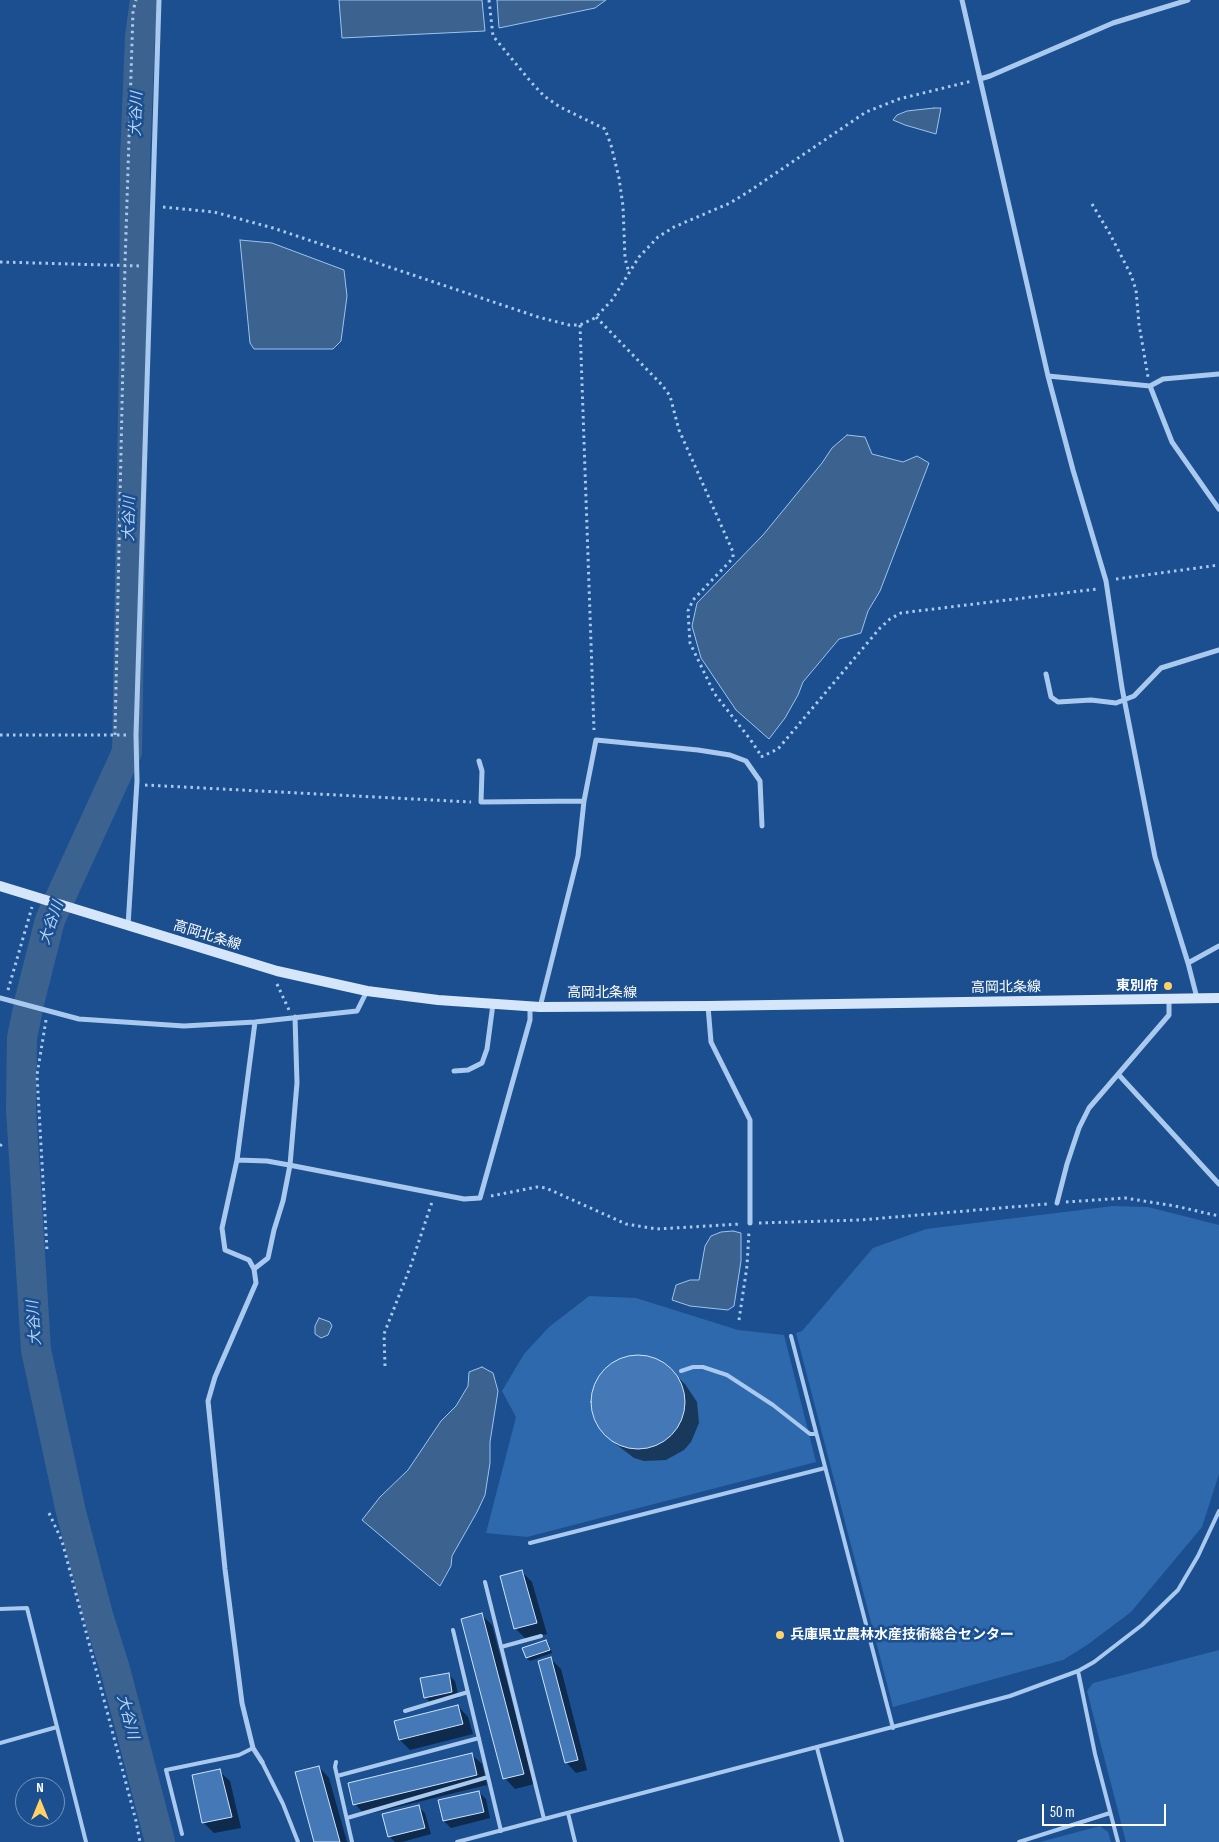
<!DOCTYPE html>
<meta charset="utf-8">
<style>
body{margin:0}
#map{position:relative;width:1219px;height:1842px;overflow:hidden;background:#1b4f8f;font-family:"Sofia Sans Condensed",sans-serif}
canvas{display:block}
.north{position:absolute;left:15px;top:1777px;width:50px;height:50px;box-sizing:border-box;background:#1b4f8f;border:1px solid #7695bc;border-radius:50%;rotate:0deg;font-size:14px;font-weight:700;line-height:20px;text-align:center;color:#fff}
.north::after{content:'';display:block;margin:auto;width:18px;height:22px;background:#ffd166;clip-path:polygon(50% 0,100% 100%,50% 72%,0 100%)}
.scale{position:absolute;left:1042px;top:1804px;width:124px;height:22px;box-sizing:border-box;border:2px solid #fff;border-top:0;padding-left:6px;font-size:15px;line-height:18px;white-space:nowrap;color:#fff;-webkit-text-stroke:4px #1b4f8f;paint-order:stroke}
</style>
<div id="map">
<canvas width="1219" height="1842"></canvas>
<div class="north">N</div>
<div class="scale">50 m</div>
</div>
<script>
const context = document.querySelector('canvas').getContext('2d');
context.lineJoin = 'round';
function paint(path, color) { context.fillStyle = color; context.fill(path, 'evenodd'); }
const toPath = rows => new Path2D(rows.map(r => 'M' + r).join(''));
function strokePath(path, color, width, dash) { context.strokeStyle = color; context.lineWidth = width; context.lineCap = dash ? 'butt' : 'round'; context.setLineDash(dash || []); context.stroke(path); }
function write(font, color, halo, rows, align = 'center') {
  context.font = font + ' "Sofia Sans Condensed","Noto Sans JP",sans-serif'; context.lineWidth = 5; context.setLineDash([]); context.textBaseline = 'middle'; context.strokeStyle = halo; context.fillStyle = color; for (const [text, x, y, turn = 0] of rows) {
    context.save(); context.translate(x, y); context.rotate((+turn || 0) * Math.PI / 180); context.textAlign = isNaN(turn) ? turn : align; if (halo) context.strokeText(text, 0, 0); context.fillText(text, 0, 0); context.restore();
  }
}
const green = toPath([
 [1113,1206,1148,1207,1219,1225,1219,1474,1202,1527,1131,1612,1087,1645,1063,1660,893,1707,796,1333,802,1331,873,1248,926,1229],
 [589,1296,636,1298,738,1330,784,1335,816,1462,527,1537,486,1533,516,1417,502,1391,524,1354,549,1327],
 [1219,1650,1219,1842,1126,1842,1087,1691,1093,1683],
 [1100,1826,1108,1832,1111,1842,1040,1842]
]);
const water = toPath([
 [339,0,482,0,485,31,342,38,339,0],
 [497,0,606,0,595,8,499,28,497,0],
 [934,108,941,108,936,134,905,125,893,120,897,115,907,111,934,108],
 [240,240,272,243,344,270,347,296,341,341,333,349,254,349,250,343,240,240],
 [847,435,865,437,872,454,903,462,917,456,929,463,880,591,868,611,861,633,839,639,803,682,798,695,785,718,769,739,736,710,701,658,692,626,697,603,763,535,822,463,832,448,847,435],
 [733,1231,741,1233,741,1261,734,1306,728,1310,690,1306,672,1300,676,1285,690,1280,699,1280,705,1246,711,1236,721,1232,733,1231],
 [319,1318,330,1322,332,1326,328,1335,321,1338,315,1334,315,1326,319,1318],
 [482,1367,493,1373,498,1391,490,1442,490,1463,485,1495,477,1512,452,1556,451,1566,440,1586,362,1520,380,1497,408,1470,441,1421,456,1406,468,1386,469,1372,482,1367]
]);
const shadow = toPath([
 [631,1356,652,1358,662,1362,685,1384,697,1402,699,1423,691,1442,684,1450,666,1460,644,1461,634,1458,617,1445,603,1430,594,1411,592,1401,598,1380,612,1364],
 [522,1572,532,1582,547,1634,526,1639,516,1629,501,1577],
 [481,1614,492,1625,534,1784,515,1789,505,1778],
 [546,1641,549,1644,552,1653,530,1661,527,1658,524,1649],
 [551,1659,561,1669,587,1770,576,1773,566,1762],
 [448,1674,455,1681,459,1698,432,1704,425,1697],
 [458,1706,468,1717,473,1734,410,1750,400,1740],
 [471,1754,482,1764,487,1785,365,1815,355,1804],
 [319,1767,329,1778,347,1842,316,1842],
 [219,1771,230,1781,241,1828,214,1833,203,1822],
 [479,1792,486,1799,490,1818,451,1828,444,1821],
 [418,1806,425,1813,431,1834,402,1842,395,1842,390,1837]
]);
const river = toPath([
 [145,0,140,36,135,159,134,357,127,752,50,920,30,999,22,1038,21,1110,36,1350,71,1512,98,1615,115,1669,160,1842]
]);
const building = toPath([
 '591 1402a47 47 0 1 1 94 0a47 47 0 1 1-94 0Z',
 [522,1570,537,1623,514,1629,500,1576,522,1570],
 [482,1613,524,1774,503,1779,461,1619,482,1613],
 [546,1640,550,1650,526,1658,522,1648,546,1640],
 [551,1657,578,1760,565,1763,538,1661,551,1657],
 [449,1673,452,1692,424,1698,420,1678,449,1673],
 [458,1705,463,1724,399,1740,394,1721,458,1705],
 [472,1753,477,1775,353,1805,348,1783,472,1753],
 [319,1766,340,1842,314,1842,295,1772,319,1766],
 [220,1769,232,1817,202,1823,192,1775,220,1769],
 [479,1791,484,1812,443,1821,438,1800,479,1791],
 [419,1805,425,1828,388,1837,382,1814,419,1805]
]);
const path = toPath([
 [489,0,493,36,531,82,544,96,560,107,605,129,611,145,619,178,623,206,625,258,629,273],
 [1092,204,1110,234,1131,275,1136,290,1139,324,1148,377],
 [163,207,214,212,273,228,538,317,569,325,580,325,595,318,612,300,639,257,658,237,674,227,730,203,748,192,866,112,899,99,972,81],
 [0,262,142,266],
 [596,317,662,385,670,396,679,430,733,552,733,558,693,600,688,611,690,643,714,693,750,739,762,757],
 [580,325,594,730],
 [1116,579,1219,565],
 [0,735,128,735],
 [115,735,125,265,133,11,136,0],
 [761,757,778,749,880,628,890,619,901,613,1097,589],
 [145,785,471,802],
 [277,984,289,1010],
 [8,990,32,907],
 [46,1020,37,1075,47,1250],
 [0,1146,3,1143],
 [491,1196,537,1187,546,1188,626,1224,657,1229,741,1224],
 [1066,1202,1125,1198,1175,1206,1219,1216],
 [759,1223,860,1220,1047,1204],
 [739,1320,747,1266,749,1231],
 [385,1366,384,1334,411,1265,432,1202],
 [49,1513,62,1541,136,1821,140,1842]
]);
const lane = toPath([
 [791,1336,893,1728],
 [681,1371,693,1367,703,1367,727,1375,773,1405,810,1434,816,1434],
 [530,1543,825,1468],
 [485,1582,544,1819],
 [0,1609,27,1608,86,1842],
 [453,1630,501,1831],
 [501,1647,541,1636],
 [1078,1671,1095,1754,1118,1842],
 [405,1711,468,1692],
 [0,1743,57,1727],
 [817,1748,842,1842],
 [262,1762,283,1804,298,1842],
 [336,1762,335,1767,352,1842],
 [337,1776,479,1738],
 [568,1813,575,1842],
 [347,1818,488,1777],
 [182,1834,166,1770,239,1755,253,1748],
 [457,1842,1010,1696,1078,1671,1094,1662,1142,1625,1178,1590,1198,1556,1219,1511],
 [1019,1842,1110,1813]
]);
const street = toPath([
 [962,0,1048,376,1073,470,1106,581,1122,688,1155,857,1188,963,1197,998],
 [980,79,990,76,1113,23,1188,0],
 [1048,376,1150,386,1163,379,1219,374],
 [1150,386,1172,442,1219,509],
 [1046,674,1051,697,1058,702,1091,700,1116,703,1134,696,1161,668,1219,650],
 [479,761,482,771,481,802,584,801],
 [128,926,137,781,136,735,159,0],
 [1188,963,1219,946],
 [0,998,79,1019,184,1026,255,1022,357,1011,367,991],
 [708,1006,711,1042,750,1120,750,1223],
 [540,1007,578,856,584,801,596,740,698,750,730,755,746,761,760,781,762,826],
 [255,1022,237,1160,222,1228,225,1250,249,1260,254,1269,256,1283,215,1377,208,1401,225,1569,242,1703,253,1748,262,1762],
 [454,1071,468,1070,482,1063,487,1049,493,1004],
 [1118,1074,1219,1184],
 [237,1160,267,1161,289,1165,464,1199,480,1198,530,1020,530,1006],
 [1057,1203,1067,1164,1079,1128,1089,1108,1169,1015,1169,999],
 [254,1269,268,1258,274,1230,283,1201,290,1165,297,1083,295,1017]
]);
const secondary = toPath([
 [0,886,277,971,367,991,438,1000,540,1007,708,1006,1219,998]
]);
const markers = [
 [1168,986,5,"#ffd166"],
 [780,1635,5,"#ffd166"]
];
const streetNames = [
 ["高岡北条線",207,936,17],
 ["高岡北条線",1006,988,-1],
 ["高岡北条線",602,993]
];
const poiNames = [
 ["東別府",1158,986],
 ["兵庫県立農林水産技術総合センター",790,1635,"left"]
];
const waterNames = [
 ["大谷川",137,114,-88],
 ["大谷川",130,519,-89],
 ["大谷川",52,923,-71],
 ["大谷川",35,1323,-94],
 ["大谷川",127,1717,75]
];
paint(green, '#2e69ad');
paint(water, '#3c6290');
strokePath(water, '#9cc4f0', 1);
paint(shadow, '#0007');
strokePath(river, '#3c6290', 30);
paint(building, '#4478b7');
strokePath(building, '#cfe3fa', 1);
strokePath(path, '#a9c9ee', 3, [2.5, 4]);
strokePath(lane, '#a9c9ee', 4);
strokePath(street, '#a9c9ee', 5);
strokePath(secondary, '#d6e6fa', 10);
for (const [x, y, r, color] of markers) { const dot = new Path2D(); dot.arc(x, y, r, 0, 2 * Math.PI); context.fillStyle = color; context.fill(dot); strokePath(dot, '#1b4f8f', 2); }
write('14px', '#fff', '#1b4f8f', streetNames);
write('bold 14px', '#fff', '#1b4f8f', poiNames, 'right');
write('italic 15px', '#b5d3f5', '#1b4f8f', waterNames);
</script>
